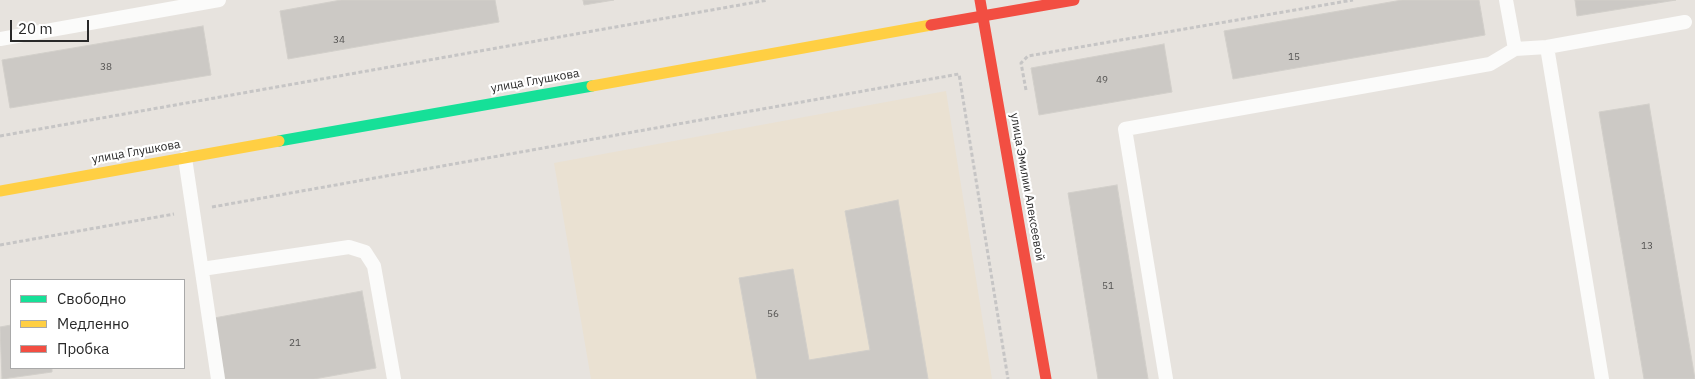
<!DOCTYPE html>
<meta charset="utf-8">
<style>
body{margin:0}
#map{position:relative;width:1695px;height:379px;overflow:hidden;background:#e7e3de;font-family:"IBM Plex Sans",sans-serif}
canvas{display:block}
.legend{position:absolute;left:10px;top:279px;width:175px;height:90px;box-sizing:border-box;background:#fff;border:1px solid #a9a9a9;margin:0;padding:6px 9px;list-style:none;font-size:15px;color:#292929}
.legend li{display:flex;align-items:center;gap:10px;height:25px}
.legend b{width:25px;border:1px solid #a9a9a9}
.scale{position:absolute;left:10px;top:20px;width:79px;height:22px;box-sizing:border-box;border:2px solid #292929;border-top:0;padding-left:6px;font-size:15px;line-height:18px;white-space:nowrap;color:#292929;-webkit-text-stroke:4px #fff;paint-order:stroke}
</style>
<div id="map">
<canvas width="1695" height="379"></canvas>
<ul class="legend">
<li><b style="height:6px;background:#16e098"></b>Свободно</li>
<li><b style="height:6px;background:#ffcf43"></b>Медленно</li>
<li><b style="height:6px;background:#f24e42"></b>Пробка</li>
</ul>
<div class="scale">20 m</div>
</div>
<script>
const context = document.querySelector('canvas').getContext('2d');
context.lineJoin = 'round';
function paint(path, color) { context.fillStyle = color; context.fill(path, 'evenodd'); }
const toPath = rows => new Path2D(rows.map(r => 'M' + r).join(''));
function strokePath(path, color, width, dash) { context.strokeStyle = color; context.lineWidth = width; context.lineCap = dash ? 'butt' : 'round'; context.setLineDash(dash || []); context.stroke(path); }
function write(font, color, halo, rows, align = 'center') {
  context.font = font + ' "IBM Plex Sans",sans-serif'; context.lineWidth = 4.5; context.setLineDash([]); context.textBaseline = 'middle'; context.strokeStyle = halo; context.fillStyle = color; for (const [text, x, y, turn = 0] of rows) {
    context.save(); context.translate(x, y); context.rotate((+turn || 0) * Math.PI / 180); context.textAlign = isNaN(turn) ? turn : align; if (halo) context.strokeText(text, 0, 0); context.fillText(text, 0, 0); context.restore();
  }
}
const education = toPath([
 [946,91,992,379,591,379,554,163]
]);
const building = toPath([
 [341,0,495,0,499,22,288,59,280,11,341,0],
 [583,0,614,0,584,5,583,0],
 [1402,0,1479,0,1485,35,1233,79,1224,31,1402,0],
 [1575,0,1676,0,1577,16,1575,0],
 [203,26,211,75,10,108,2,60,203,26],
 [1164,44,1172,92,1039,115,1031,68,1164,44],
 [1649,104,1695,379,1644,379,1599,112,1649,104],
 [1117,185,1148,379,1098,379,1068,193,1117,185],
 [898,200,928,379,757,379,739,278,793,269,809,360,870,350,845,211,898,200],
 [362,291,376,368,314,379,225,379,214,318,362,291],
 [11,325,11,368,52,368,52,372,2,379,0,327,11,325]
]);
const path = toPath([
 [1026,90,1021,63,1028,56,1353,0],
 [0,136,768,0],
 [212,207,959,74,1008,379],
 [0,245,174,214]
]);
const lane = toPath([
 [1506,0,1515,49],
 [0,39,219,0],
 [1547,47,1602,379],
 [185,158,218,379],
 [202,269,349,247,365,252,374,266,394,379],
 [1166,379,1125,129,1490,64,1515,49,1547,47,1685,22]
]);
const fast = toPath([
 [279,141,592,86]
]);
const slow = toPath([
 [592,86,931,25],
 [0,191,279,141]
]);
const jam = toPath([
 [980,0,1046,379],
 [931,25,1074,0]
]);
const numberNames = [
 ["34",339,40],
 ["15",1294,57],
 ["38",106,67],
 ["49",1102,80],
 ["13",1647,246],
 ["51",1108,286],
 ["56",773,314],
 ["21",295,343]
];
const streetNames = [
 ["улица Глушкова",535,81,-10],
 ["улица Глушкова",136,152,-10],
 ["улица Эмилии Алексеевой",1027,187,80]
];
paint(education, '#eae1d2');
paint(building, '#ccc9c5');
strokePath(building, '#d2cfca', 1);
strokePath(path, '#c6c5c5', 3, [4, 2.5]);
strokePath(lane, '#fbfbfa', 14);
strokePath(fast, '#16e098', 11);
strokePath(slow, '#ffcf43', 11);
strokePath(jam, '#f24e42', 11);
write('10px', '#545352', null, numberNames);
write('12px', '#292929', '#fff', streetNames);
</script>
